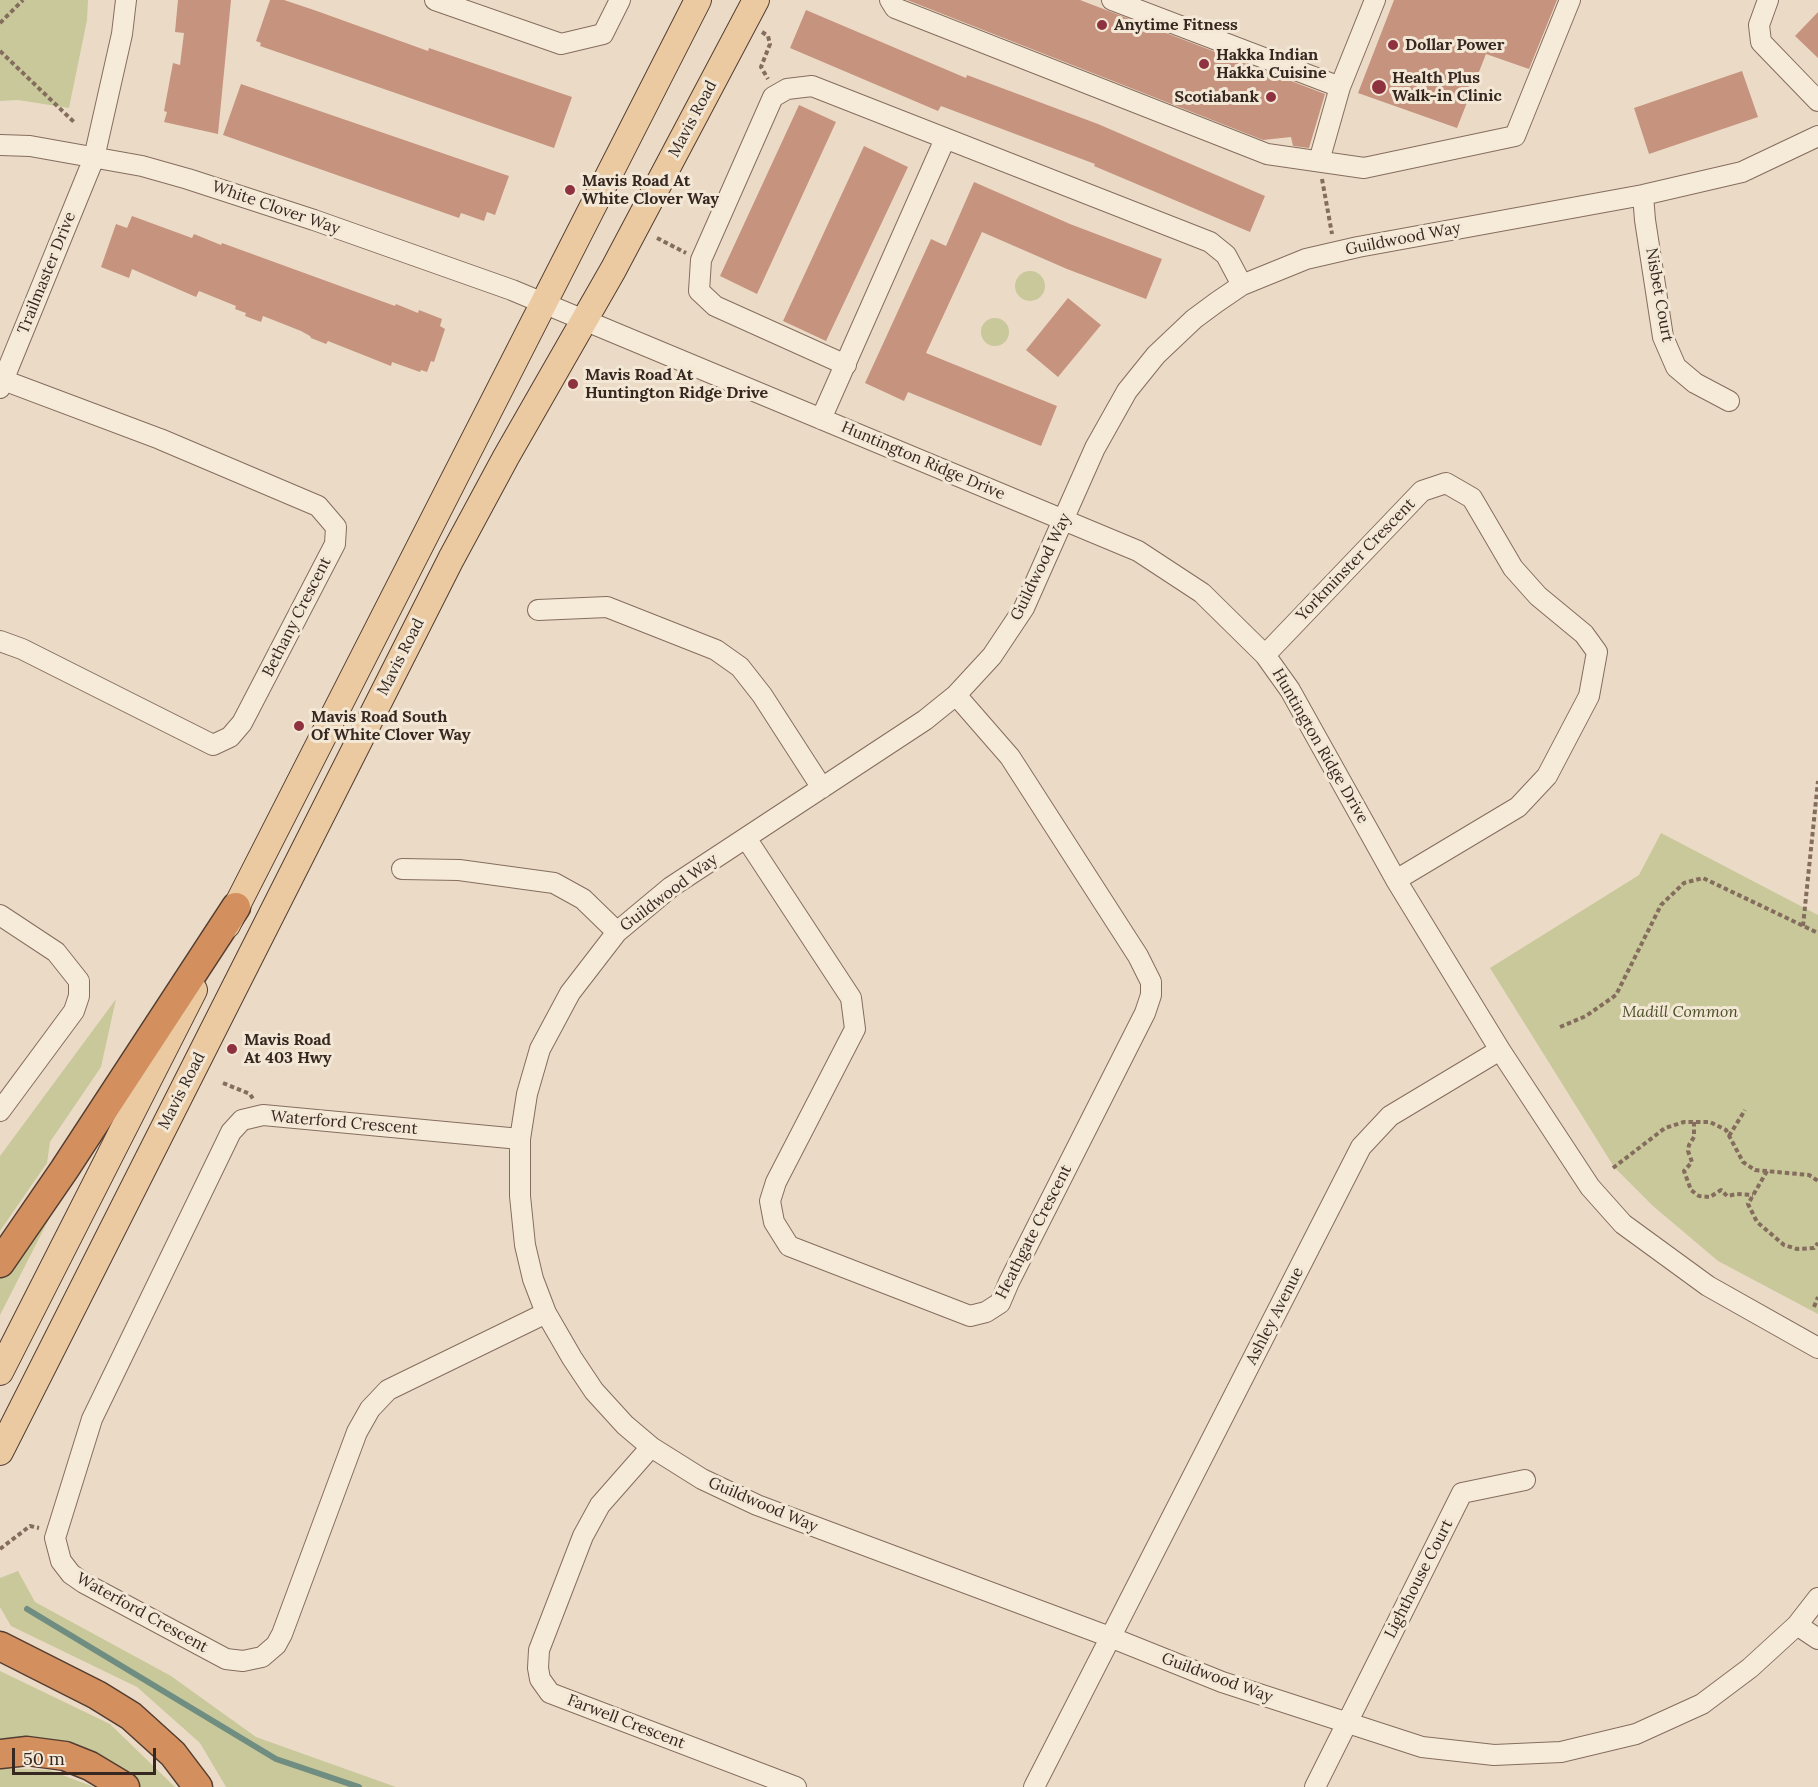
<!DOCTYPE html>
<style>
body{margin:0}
#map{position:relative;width:1818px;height:1787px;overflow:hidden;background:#ebdbc6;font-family:Lora,serif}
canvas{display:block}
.scale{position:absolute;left:12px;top:1748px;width:144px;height:27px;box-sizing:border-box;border:3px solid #362820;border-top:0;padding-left:8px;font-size:18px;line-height:21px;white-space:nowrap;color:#362820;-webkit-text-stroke:4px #f3e7d6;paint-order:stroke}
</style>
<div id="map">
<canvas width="1818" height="1787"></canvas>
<div class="scale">50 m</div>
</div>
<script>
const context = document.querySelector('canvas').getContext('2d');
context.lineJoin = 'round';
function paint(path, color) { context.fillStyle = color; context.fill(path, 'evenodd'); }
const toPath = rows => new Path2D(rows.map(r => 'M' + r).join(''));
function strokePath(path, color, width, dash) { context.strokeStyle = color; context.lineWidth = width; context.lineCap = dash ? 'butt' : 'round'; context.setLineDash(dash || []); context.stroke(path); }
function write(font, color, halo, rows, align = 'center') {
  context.font = font + ' Lora,serif'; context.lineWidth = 6; context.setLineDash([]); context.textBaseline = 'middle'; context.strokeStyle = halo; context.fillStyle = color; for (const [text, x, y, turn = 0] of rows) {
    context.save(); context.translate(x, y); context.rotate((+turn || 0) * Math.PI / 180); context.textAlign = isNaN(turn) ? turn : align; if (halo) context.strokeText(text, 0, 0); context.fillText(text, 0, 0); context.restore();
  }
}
const green = toPath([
 [0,0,88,0,87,20,69,108,18,100,0,101],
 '1015 286a15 15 0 1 1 30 0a15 15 0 1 1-30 0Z',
 '981 332a14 14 0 1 1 28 0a14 14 0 1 1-28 0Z',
 [1661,833,1818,915,1818,1314,1718,1261,1653,1206,1614,1167,1490,968,1639,875],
 [116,999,101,1067,50,1142,47,1163,0,1231,0,1156],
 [53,1211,0,1315,0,1275],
 [18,1571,35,1602,171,1676,256,1737,396,1787,226,1787,200,1743,137,1687,11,1626,0,1607,0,1578],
 [0,1671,110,1724,175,1787,137,1787,0,1744],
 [0,1768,49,1770,94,1787,0,1787]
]);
const stream = toPath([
 [27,1609,276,1759,359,1787]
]);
const building = toPath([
 [178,0,231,0,218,134,164,122,167,112,164,111,173,63,180,65,184,33,175,32],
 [270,0,284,0,314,10,428,51,429,48,572,97,554,148,260,46,261,43,256,41],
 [907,0,1080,0,1325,94,1309,148,1293,146,1291,137,1263,140],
 [1394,0,1557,0,1529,69,1486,54,1457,128,1358,93],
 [806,10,966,78,967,75,1098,124,1265,196,1250,232,1094,166,1095,164,941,106,938,111,790,48],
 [1818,12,1818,58,1795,36],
 [1742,71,1758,117,1649,154,1634,108],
 [241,84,509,176,495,215,487,212,484,221,461,213,459,218,223,135],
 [799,105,836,122,757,294,720,276],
 [864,146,908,167,826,341,783,321],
 [974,182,1070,224,1162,259,1146,299,1067,269,982,232,926,353,1057,406,1041,446,908,392,904,401,865,383,931,239,946,246],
 [132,216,192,238,194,234,221,245,222,243,395,306,396,304,418,313,419,310,442,319,440,326,445,329,434,362,431,361,427,372,421,370,420,372,392,362,391,366,328,341,326,344,311,338,310,336,301,331,263,316,261,322,245,316,246,313,235,309,236,306,199,291,196,297,132,269,129,278,101,267,116,224,127,228],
 [1068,298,1101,325,1058,377,1026,350]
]);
const path = toPath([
 [0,23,23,0],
 [762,32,768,36,770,44,761,67,768,79],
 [0,51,75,123],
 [1322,179,1332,234],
 [657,238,686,253],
 [1803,926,1818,781],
 [1560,1027,1586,1016,1616,995,1661,905,1684,883,1703,878,1818,933],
 [223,1083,250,1094,253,1099],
 [1694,1122,1694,1137,1689,1145,1688,1151,1692,1162,1684,1171,1691,1190,1699,1196,1710,1197,1721,1190,1727,1196,1737,1194,1753,1195],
 [1729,1136,1745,1110],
 [1613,1168,1665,1128,1684,1122,1710,1122,1726,1130,1743,1162,1755,1170,1809,1175,1818,1181],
 [1767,1171,1748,1204,1757,1222,1784,1245,1797,1249,1814,1248,1818,1243],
 [1814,1307,1818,1297],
 [0,1549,30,1526,39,1528]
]);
const minor = toPath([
 [435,0,561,44,603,34,620,0],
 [890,0,895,8,1267,154,1364,168,1515,136,1570,0],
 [1112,0,1340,87],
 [1768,0,1759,25,1761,42,1818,101],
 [1818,136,1742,172,1643,195,1358,247,1306,259,1242,285,1217,302,1194,319,1156,355,1127,391,1095,448,1024,608,992,656,956,695,925,720,671,887,617,932,570,993,540,1049,527,1094,520,1139,520,1196,525,1245,533,1279,546,1313,572,1358,594,1391,625,1425,651,1447,702,1479,757,1505,1110,1637,1222,1682,1422,1747,1494,1755,1561,1752,1636,1734,1702,1704,1750,1668,1797,1625,1818,1598],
 [0,145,30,146,142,166,188,179,314,220,512,290,1138,551,1202,593,1265,655,1290,690,1396,880,1500,1050,1590,1187,1623,1224,1708,1286,1818,1348],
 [1319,161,1340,87,1375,0],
 [1643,195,1645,220,1663,337,1676,367,1695,383,1729,401],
 [846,365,715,306,699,291,701,260,773,97,787,89,812,86,1210,242,1226,255,1242,285],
 [0,388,94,158,122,34,126,0],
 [821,419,945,139],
 [538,610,607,607,716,650,740,667,762,695,822,788],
 [0,641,22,649,213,745,230,737,242,723,335,544,336,527,318,506,160,439,3,380],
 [1265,655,1422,491,1446,483,1472,498,1513,568,1538,596,1584,634,1597,652,1589,696,1547,776,1518,807,1396,880],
 [746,838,851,998,855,1029,776,1182,770,1201,774,1222,789,1246,970,1316,986,1312,1000,1303,1009,1282,1145,1013,1151,995,1151,982,1138,956,1010,757,956,695],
 [402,869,459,870,554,883,583,899,617,932],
 [0,915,56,952,79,981,79,996,74,1011,0,1111],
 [520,1139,263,1115,242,1120,231,1132,92,1419,55,1538,61,1561,71,1574,84,1583,226,1659,243,1661,262,1657,276,1645,282,1634,357,1432,370,1409,388,1390,546,1313],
 [651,1447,600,1505,583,1536,539,1650,538,1668,540,1679,550,1693,796,1787],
 [1797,1625,1818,1639],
 [1034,1787,1361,1147,1390,1116,1500,1050],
 [1315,1787,1462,1493,1525,1480]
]);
const major = toPath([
 [227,925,698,0],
 [0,1372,194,990],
 [0,1452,451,559,506,457,613,270,756,0]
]);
const highway = toPath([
 [0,1263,64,1170,236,907],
 [0,1646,97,1695,131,1716,173,1754,198,1787],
 [0,1754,27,1751,65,1756,90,1766,125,1787]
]);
const markers = [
 [1102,25,6,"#8f323f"],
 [1393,45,6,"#8f323f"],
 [1204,64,6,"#8f323f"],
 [1379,87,8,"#8f323f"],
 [1271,97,6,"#8f323f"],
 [570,190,6,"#8f323f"],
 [573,384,6,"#8f323f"],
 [299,726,6,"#8f323f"],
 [232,1049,6,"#8f323f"]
];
const poiNames = [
 ["Anytime Fitness",1114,25],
 ["Dollar Power",1405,45],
 ["Hakka Indian",1216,55],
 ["Hakka Cuisine",1216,73],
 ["Health Plus",1392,78],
 ["Walk-in Clinic",1392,96],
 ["Scotiabank",1259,97,"right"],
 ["Mavis Road At",582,181],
 ["White Clover Way",582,199],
 ["Mavis Road At",585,375],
 ["Huntington Ridge Drive",585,393],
 ["Mavis Road South",311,717],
 ["Of White Clover Way",311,735],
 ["Mavis Road",244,1040],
 ["At 403 Hwy",244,1058]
];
const streetNames = [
 ["Mavis Road",693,119,-62],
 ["White Clover Way",276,208,19],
 ["Guildwood Way",1403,239,-11],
 ["Trailmaster Drive",47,273,-68],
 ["Nisbet Court",1659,295,80],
 ["Huntington Ridge Drive",923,461,23],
 ["Yorkminster Crescent",1356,560,-46],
 ["Guildwood Way",1041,567,-64],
 ["Bethany Crescent",297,617,-63],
 ["Mavis Road",401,657,-63],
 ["Huntington Ridge Drive",1320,746,60],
 ["Guildwood Way",669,893,-37],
 ["Mavis Road",182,1091,-63],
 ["Waterford Crescent",344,1123,5],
 ["Heathgate Crescent",1034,1232,-63],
 ["Ashley Avenue",1275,1316,-63],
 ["Guildwood Way",763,1505,23],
 ["Lighthouse Court",1419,1579,-63],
 ["Waterford Crescent",142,1613,29],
 ["Guildwood Way",1217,1678,20],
 ["Farwell Crescent",626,1722,21]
];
const parkNames = [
 ["Madill Common",1680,1012]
];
paint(green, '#c8c89b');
strokePath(stream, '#6f8d81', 6);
paint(building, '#c6937f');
strokePath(minor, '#856d5d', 22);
strokePath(major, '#533d31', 28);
strokePath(highway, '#533d31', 31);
strokePath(path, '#856d5d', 4, [4.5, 3]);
strokePath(minor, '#f6ead9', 20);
strokePath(major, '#ebcaa2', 26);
strokePath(highway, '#d3905e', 28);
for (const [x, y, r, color] of markers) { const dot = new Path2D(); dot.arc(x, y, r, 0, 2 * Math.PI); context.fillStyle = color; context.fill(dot); strokePath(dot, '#f3e7d6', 2); }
write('bold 16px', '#362820', '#f3e7d6', poiNames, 'left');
write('16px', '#362820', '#f3e7d6', streetNames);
write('italic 16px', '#4c5128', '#f3e7d6', parkNames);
</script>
